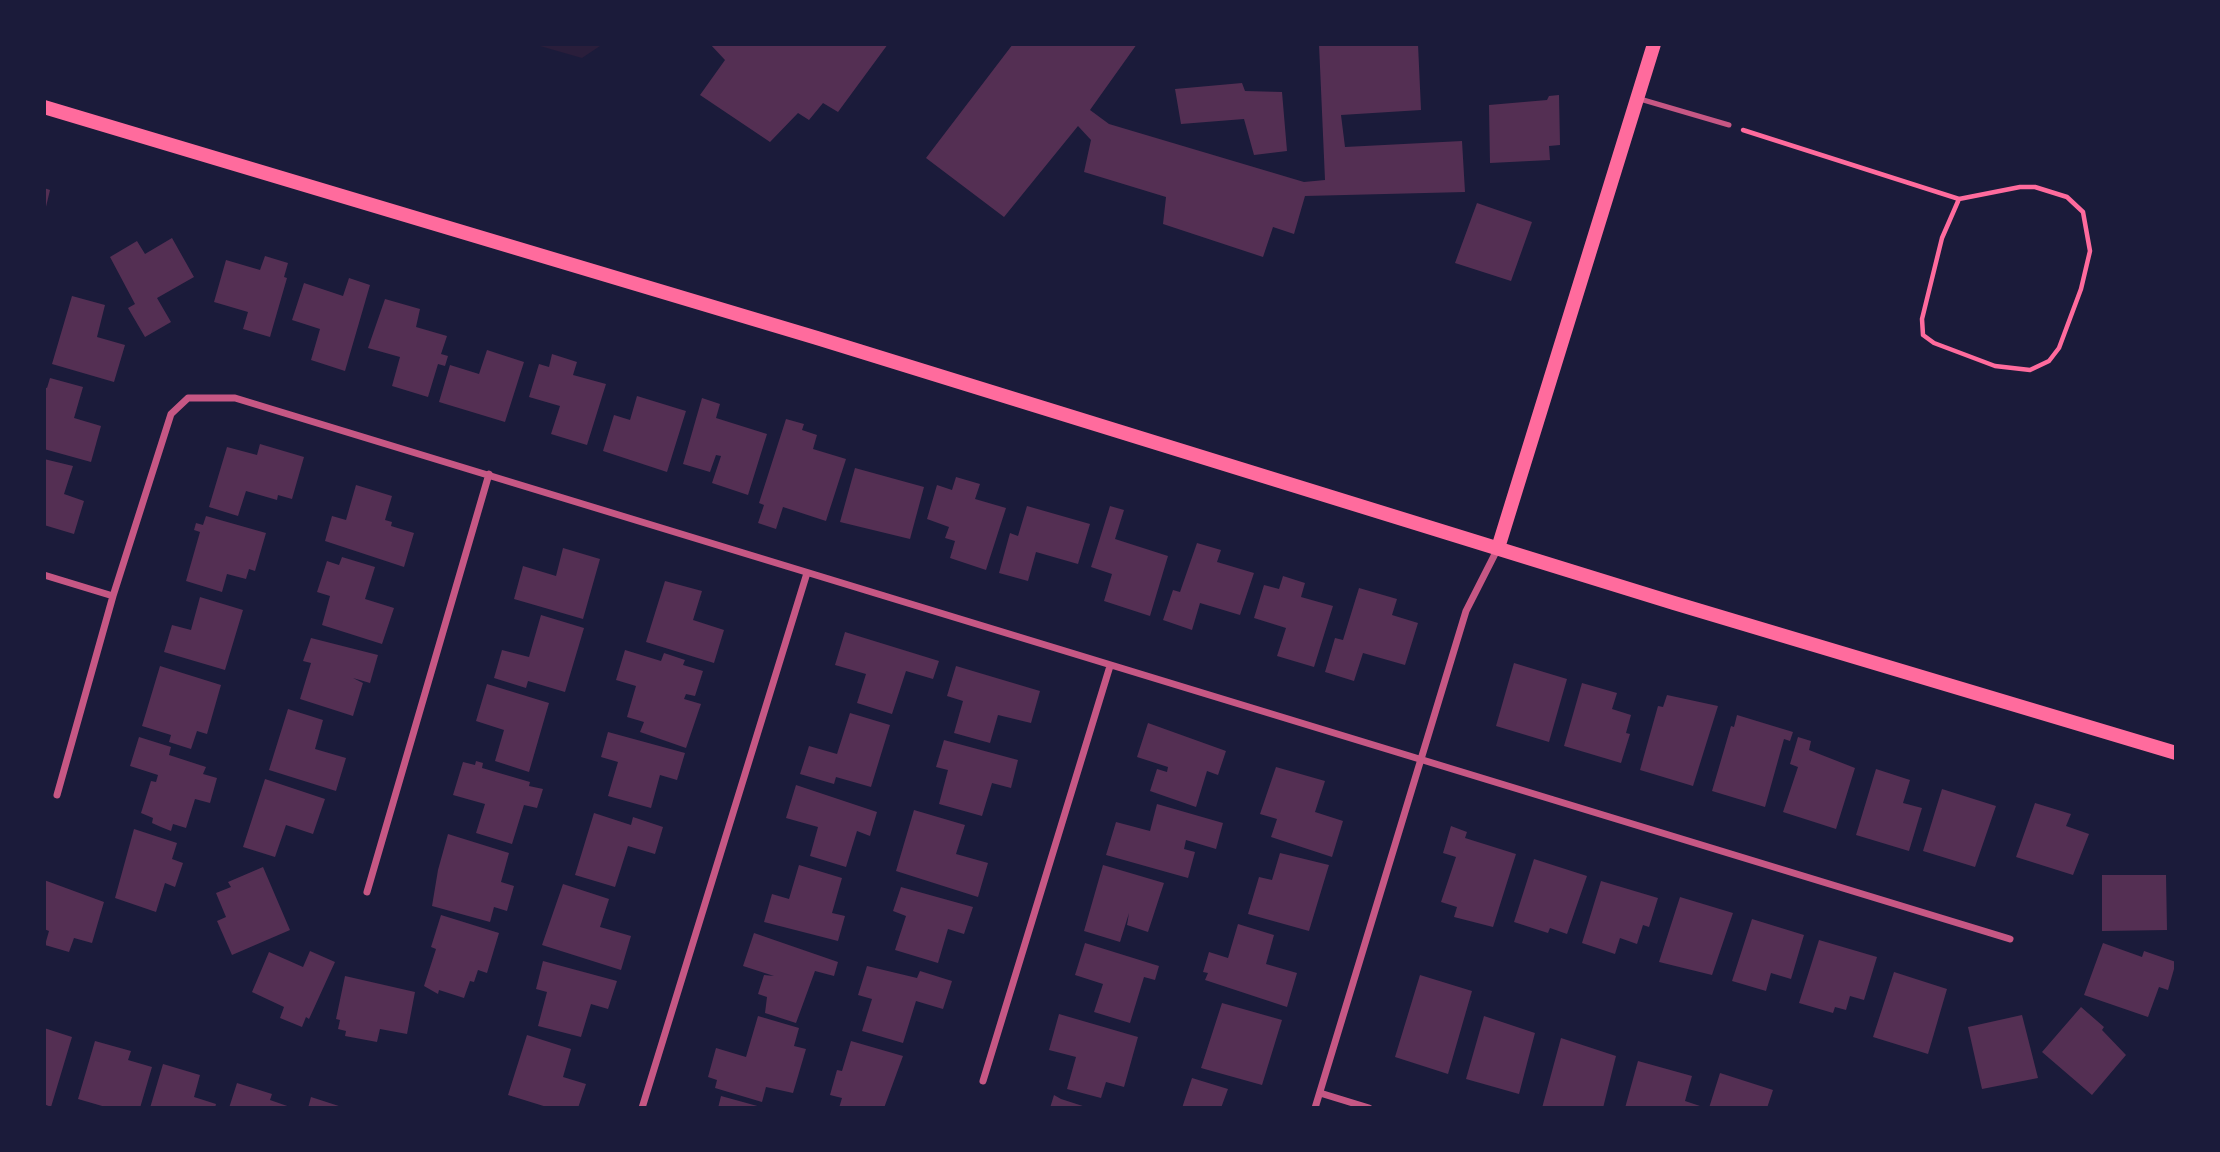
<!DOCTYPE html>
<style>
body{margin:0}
#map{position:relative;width:2220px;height:1152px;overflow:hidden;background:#1b1b3a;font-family:"Fira Sans",sans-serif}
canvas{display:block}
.frame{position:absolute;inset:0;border:46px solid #1b1b3a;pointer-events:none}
</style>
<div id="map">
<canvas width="2220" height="1152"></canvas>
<div class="frame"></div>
</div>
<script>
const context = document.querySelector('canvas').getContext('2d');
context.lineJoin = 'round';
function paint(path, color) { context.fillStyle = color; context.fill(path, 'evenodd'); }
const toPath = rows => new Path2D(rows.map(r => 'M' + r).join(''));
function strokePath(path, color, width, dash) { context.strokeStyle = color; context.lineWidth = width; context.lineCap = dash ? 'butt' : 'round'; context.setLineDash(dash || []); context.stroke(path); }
const green = toPath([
 [533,44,603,44,582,58]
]);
const building = toPath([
 [710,44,888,44,838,112,823,103,809,120,798,113,770,142,700,95,725,60],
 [1013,44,1137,44,1090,110,1109,124,1304,182,1325,180,1319,44,1418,44,1421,110,1341,115,1345,147,1462,141,1465,192,1305,196,1294,234,1273,227,1263,257,1163,224,1166,197,1084,172,1091,140,1078,126,1004,217,926,158],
 [1242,83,1245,91,1282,92,1287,151,1254,155,1244,119,1181,124,1175,89],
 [1559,95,1560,145,1549,146,1550,160,1490,163,1489,105,1547,100,1549,96],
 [44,188,50,190,45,211,44,211],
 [1477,203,1532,222,1511,281,1455,263],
 [172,238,194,277,157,298,171,322,145,337,128,308,135,304,110,257,137,241,145,254],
 [265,256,288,263,284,277,287,278,270,337,243,329,248,312,214,302,226,260,260,270],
 [349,278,370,285,345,371,311,360,320,329,292,320,304,283,343,296],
 [72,296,105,305,97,337,125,345,114,382,52,364],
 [385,299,420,309,416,327,447,336,441,354,448,356,445,366,438,364,428,397,392,386,400,357,368,348],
 [487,350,524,362,505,422,439,402,450,365,479,374],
 [552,354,577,362,573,375,606,384,587,445,551,434,560,406,529,397,539,364,549,367],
 [50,378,83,387,74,418,101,426,91,462,44,449,44,387,47,388],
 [637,396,686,411,667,472,603,451,614,415,630,420],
 [702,398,720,404,716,418,767,434,748,495,712,483,721,456,716,455,710,472,683,464],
 [786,419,804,424,802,430,817,435,813,449,846,459,826,521,783,507,776,529,758,523,764,505,759,503],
 [260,444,304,457,292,499,278,495,277,500,246,491,238,516,209,507,227,447,257,455],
 [44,459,73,466,64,494,84,501,74,534,44,525],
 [855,468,924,487,910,539,840,522],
 [956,477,980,484,975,499,1006,508,986,570,950,558,955,541,945,538,949,527,927,519,937,485,952,490],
 [356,485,392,496,385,520,392,522,391,526,414,533,404,567,325,541,332,516,346,520],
 [1027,506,1090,524,1078,564,1036,552,1028,581,999,573,1010,533,1018,536],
 [1110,506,1124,510,1115,539,1168,556,1150,616,1104,601,1112,574,1091,567],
 [206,516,266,533,255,571,249,569,246,579,227,574,222,592,186,581,200,532,194,530,196,523,203,525],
 [1197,543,1221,550,1217,562,1254,573,1240,615,1200,603,1192,630,1163,620,1173,590,1180,592],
 [563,548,600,559,583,619,514,599,523,566,556,576],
 [342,557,375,567,365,599,394,608,382,644,322,625,330,596,317,592,327,561,339,565],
 [1283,576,1305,583,1301,597,1333,606,1314,667,1277,656,1286,628,1254,618,1264,585,1279,589],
 [665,581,702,591,693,620,724,630,714,663,646,642],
 [1359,588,1397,599,1392,615,1418,623,1405,665,1363,653,1354,681,1325,672,1335,638,1343,640],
 [200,597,243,610,225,670,164,652,172,625,191,630],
 [541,615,584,628,565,692,528,681,526,688,494,678,502,650,529,657],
 [845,632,939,661,933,679,906,671,892,714,857,703,866,674,835,665],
 [311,638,378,655,370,683,353,678,363,683,353,716,300,699,311,663,303,661],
 [625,650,661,661,664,653,685,660,683,665,703,671,695,696,686,694,684,699,701,704,686,748,640,732,644,722,627,717,636,686,616,680],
 [1514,663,1567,679,1549,742,1496,726],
 [160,666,221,685,207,734,197,731,191,749,169,742,171,735,142,726],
 [956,666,1040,691,1031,723,998,715,990,743,954,733,963,701,947,696],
 [1582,683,1617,693,1612,709,1631,715,1626,733,1630,734,1621,763,1564,746],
 [487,684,549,703,529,772,495,761,504,730,476,721],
 [1667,695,1718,706,1693,786,1640,770,1658,706,1663,707],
 [288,709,323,720,315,749,346,758,336,791,269,770],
 [850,713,890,725,871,787,836,777,834,784,800,774,809,746,837,754],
 [1737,715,1793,732,1790,741,1784,739,1765,807,1712,791,1731,726,1734,727],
 [1148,723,1226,751,1218,775,1207,771,1196,807,1150,791,1157,769,1167,772,1168,767,1137,757],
 [608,732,685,753,677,780,660,775,651,808,608,796,618,762,601,757],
 [139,737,171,747,169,755,206,767,203,774,217,778,210,803,195,799,186,828,173,824,171,831,161,827,152,823,153,818,141,813,151,781,156,782,158,775,130,766],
 [1798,737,1811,741,1809,750,1855,768,1836,829,1783,812,1798,767,1790,764],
 [944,740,1018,760,1011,788,992,783,982,816,939,804,948,770,936,767],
 [476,761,483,763,482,768,530,782,529,786,543,789,537,808,524,805,512,844,476,833,485,804,453,795,463,762,475,765],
 [1276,767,1325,781,1315,812,1343,821,1332,857,1271,837,1277,819,1260,814],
 [1876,769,1910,780,1903,803,1922,808,1909,851,1856,835],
 [265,779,325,799,313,834,286,825,275,857,243,847],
 [796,785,877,812,870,836,857,831,846,867,810,856,818,827,786,818],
 [1942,789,1996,806,1975,867,1923,851],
 [2035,803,2071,814,2066,826,2089,834,2073,875,2016,857],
 [1157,804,1223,823,1216,849,1186,840,1184,849,1195,852,1188,878,1106,855,1116,822,1150,831],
 [914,810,965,825,956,854,988,863,978,897,896,871],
 [594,813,631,825,633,817,663,827,655,854,628,846,615,887,575,875],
 [1451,826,1467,832,1465,838,1516,854,1493,927,1454,917,1457,907,1441,902,1456,857,1443,853],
 [134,829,177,843,172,859,183,863,175,887,165,883,156,912,115,898],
 [448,834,509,853,501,882,514,886,507,911,494,907,490,922,432,906,438,870],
 [1280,853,1329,865,1309,931,1248,914,1259,877,1272,880],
 [1534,859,1587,876,1567,934,1550,928,1548,933,1514,922],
 [799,865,842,878,832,913,845,916,838,941,764,922,772,894,789,899],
 [1103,865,1164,883,1148,932,1127,925,1129,913,1120,942,1084,931],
 [263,867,290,930,232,955,217,921,226,917,216,893,231,887,228,882],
 [2102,875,2166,875,2167,930,2102,931],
 [44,880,104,902,92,943,74,938,69,952,45,945,49,931,44,929],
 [1601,881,1658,898,1649,927,1643,925,1637,944,1620,938,1615,954,1582,943],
 [563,884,609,899,600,927,631,936,621,970,542,945],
 [901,887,973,907,964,934,948,929,938,963,895,950,906,916,893,911],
 [1680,897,1733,913,1712,975,1659,962],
 [441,915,499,933,487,973,478,970,474,982,470,981,464,998,439,990,438,994,424,986,436,949,431,947],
 [1752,919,1804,935,1791,979,1771,973,1766,991,1732,981],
 [1238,924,1274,935,1266,964,1297,973,1287,1007,1205,980,1208,973,1203,972,1209,952,1228,958],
 [754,933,838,962,834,976,815,971,796,1023,765,1013,767,997,758,994,764,975,774,976,743,966],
 [1819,940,1877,957,1864,1000,1850,996,1846,1010,1835,1007,1833,1013,1799,1003],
 [1085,943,1159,966,1155,980,1144,977,1130,1023,1094,1012,1103,984,1075,975],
 [2103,943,2142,957,2144,951,2176,962,2168,990,2159,987,2148,1017,2084,995],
 [310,951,335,962,309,1019,306,1017,302,1027,280,1018,284,1007,252,992,269,952,303,967],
 [543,961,617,981,608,1009,591,1004,581,1037,538,1026,547,992,536,989],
 [867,966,917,978,920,971,952,981,943,1009,916,1001,903,1043,862,1031,872,999,858,995],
 [1894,972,1947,989,1928,1054,1873,1037],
 [1420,975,1472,991,1448,1074,1395,1057],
 [345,976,415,992,407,1034,380,1029,377,1042,345,1036,346,1031,338,1029,340,1020,336,1019],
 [1222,1003,1282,1020,1262,1085,1201,1068],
 [2081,1007,2104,1027,2102,1030,2126,1055,2092,1095,2042,1052],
 [1059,1014,1138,1037,1124,1087,1106,1082,1101,1098,1067,1089,1076,1057,1049,1050],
 [2022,1015,2038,1078,1982,1089,1968,1027],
 [758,1016,799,1028,794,1046,806,1049,793,1093,766,1087,762,1102,715,1088,717,1080,708,1077,716,1048,746,1057],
 [1484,1016,1535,1033,1519,1094,1466,1079],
 [44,1028,72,1037,51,1107,44,1104],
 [527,1035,571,1049,563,1077,586,1084,578,1108,550,1108,508,1095],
 [1561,1038,1616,1056,1603,1108,1542,1108],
 [95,1041,131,1051,128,1060,152,1067,140,1108,109,1108,78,1099],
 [851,1041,903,1056,884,1108,839,1108,842,1098,830,1095,837,1070,842,1071],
 [1638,1061,1692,1076,1685,1101,1700,1106,1700,1108,1625,1108],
 [163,1064,200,1075,194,1097,216,1104,215,1108,150,1108],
 [1720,1073,1773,1090,1767,1108,1709,1108],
 [1192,1078,1228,1089,1221,1108,1182,1108],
 [237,1083,272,1094,270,1100,293,1108,229,1108],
 [1054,1095,1061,1099,1089,1108,1050,1108],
 [721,1096,761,1107,761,1108,718,1108],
 [311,1097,345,1108,308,1108]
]);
const path = toPath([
 [1743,130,1959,199,1942,238,1922,319,1923,335,1934,343,1995,366,2030,370,2049,361,2059,348,2081,289,2090,251,2083,212,2067,197,2035,187,2020,187,1959,199]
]);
const service = toPath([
 [1640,99,1729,125]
]);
const minor = toPath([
 [44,575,113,596],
 [57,795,113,596,171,414,188,398,235,398,2010,939],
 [367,892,489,474],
 [983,1081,1110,666],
 [1320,1093,1369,1108],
 [642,1108,807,573],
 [1315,1108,1466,611,1498,548]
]);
const secondary = toPath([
 [44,107,817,338,1674,603,2176,753],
 [1498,548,1654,44]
]);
paint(green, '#2a1e3b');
paint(building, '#542f53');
strokePath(path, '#ff6b9d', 4.5);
strokePath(service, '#c65784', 5);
strokePath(minor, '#c65784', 7);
strokePath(secondary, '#ff6b9d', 14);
</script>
